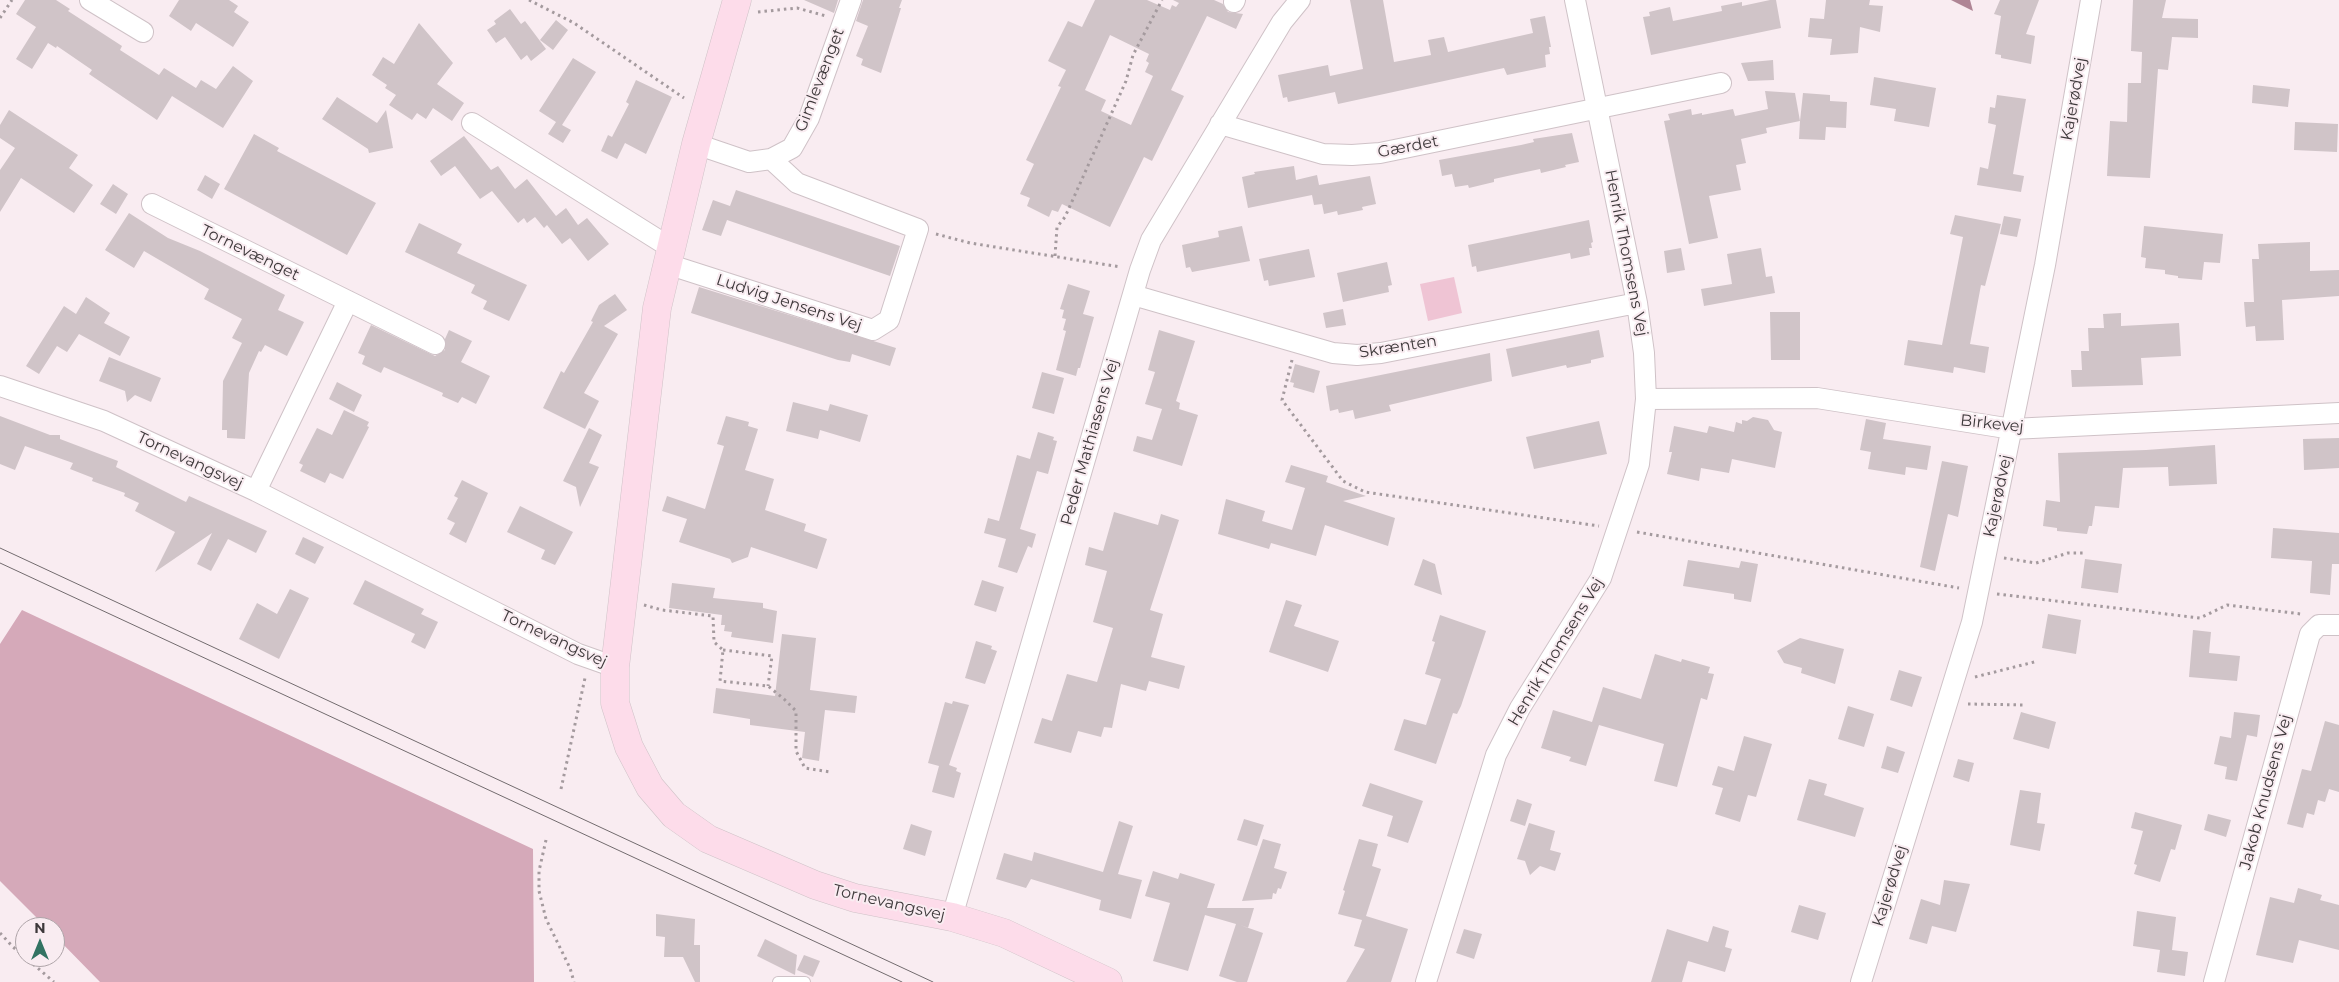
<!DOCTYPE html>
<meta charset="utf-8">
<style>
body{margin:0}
#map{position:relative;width:2339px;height:982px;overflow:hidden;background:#f9ecf1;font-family:Montserrat,sans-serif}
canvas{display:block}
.north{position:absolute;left:15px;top:917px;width:50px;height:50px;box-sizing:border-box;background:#f9ecf1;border:1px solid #aea4a8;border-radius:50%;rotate:0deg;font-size:14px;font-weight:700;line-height:20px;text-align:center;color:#3e393b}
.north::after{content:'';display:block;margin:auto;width:18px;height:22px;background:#327362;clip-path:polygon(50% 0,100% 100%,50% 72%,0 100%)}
</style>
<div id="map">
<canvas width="2339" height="982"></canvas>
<div class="north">N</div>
</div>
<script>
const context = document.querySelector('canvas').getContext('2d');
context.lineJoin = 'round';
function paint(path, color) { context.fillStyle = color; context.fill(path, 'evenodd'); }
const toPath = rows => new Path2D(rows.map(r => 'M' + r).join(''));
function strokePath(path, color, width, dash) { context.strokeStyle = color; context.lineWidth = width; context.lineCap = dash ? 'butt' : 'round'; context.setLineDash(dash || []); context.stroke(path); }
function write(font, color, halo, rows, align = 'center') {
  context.font = font + ' Montserrat,sans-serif'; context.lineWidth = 4; context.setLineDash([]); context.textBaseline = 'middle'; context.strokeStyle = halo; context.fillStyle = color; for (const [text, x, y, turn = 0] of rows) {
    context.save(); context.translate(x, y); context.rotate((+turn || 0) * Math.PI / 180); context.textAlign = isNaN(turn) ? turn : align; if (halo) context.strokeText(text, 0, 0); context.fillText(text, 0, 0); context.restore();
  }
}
const green = toPath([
 [1454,277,1462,313,1428,321,1420,284]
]);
const forest = toPath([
 [22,610,533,849,534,982,100,982,55,936,55,927,46,927,0,881,0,644]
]);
const water = toPath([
 [1951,0,1970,0,1973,11]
]);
const building = toPath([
 [25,0,56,0,70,9,68,11,122,46,120,50,159,75,164,68,196,88,201,80,216,89,233,66,253,81,223,128,172,96,157,120,89,74,92,70,57,46,56,48,48,43,32,69,16,59,36,27,16,14],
 [179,0,229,0,238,6,234,12,249,22,233,47,196,23,191,31,169,16],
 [804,0,838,0,834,13],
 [863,0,902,0,899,8,901,8,881,73,861,65,863,59,856,56,868,26,856,21],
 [1095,0,1147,0,1170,10,1172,5,1176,7,1179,3,1173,0,1214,0,1223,4,1228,12,1243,14,1236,29,1207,16,1171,90,1184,96,1152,161,1144,157,1110,227,1062,204,1058,212,1052,210,1049,217,1027,206,1030,198,1020,194,1034,164,1026,160,1061,87,1058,86,1066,70,1048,61,1068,21,1082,27],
 [1110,35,1149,54,1146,61,1149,63,1145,72,1153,76,1131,125,1101,111,1106,100,1085,90],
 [1350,0,1383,0,1394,62,1431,55,1428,40,1444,37,1448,52,1533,33,1530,19,1545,16,1551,47,1549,47,1550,54,1545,55,1546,67,1507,75,1504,68,1338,104,1335,92,1288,102,1287,97,1283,98,1278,75,1328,65,1330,76,1363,69],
 [1770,0,1776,0,1781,28,1651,55,1643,17,1650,16,1649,12,1670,7,1673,21,1722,11,1721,6,1742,2,1742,6],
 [1826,0,1870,0,1869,5,1883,6,1880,32,1860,27,1858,53,1830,55,1832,39,1808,37,1810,18,1824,19],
 [2000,0,2039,0,2026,34,2035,36,2031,64,2001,58,2001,55,1995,54,2001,16,1994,14],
 [2133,0,2166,0,2162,18,2198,19,2198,38,2172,37,2168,70,2158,69,2150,178,2107,176,2110,121,2127,122,2128,83,2141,83,2142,52,2131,51],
 [510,9,521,24,525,21,546,49,531,61,527,55,521,60,505,37,496,43,487,30,496,24,494,21],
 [556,20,568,30,553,50,540,40],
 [419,23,453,63,437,84,464,103,452,121,433,108,426,119,417,113,412,120,389,105,396,95,385,88,387,85,372,75,383,57,394,64],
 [573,58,596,72,562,125,571,130,563,143,548,134,556,122,539,111],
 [1773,60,1774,80,1748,81,1741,63],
 [1874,77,1936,88,1929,127,1894,121,1896,109,1870,105],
 [636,80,672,97,646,154,625,143,617,159,601,151,608,135,612,137,629,104,626,102],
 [2253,85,2290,89,2288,107,2252,103],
 [1765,91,1795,93,1800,121,1803,93,1830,95,1830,101,1847,102,1846,128,1826,127,1825,140,1799,139,1800,121,1766,128,1767,133,1741,139,1746,163,1736,165,1741,190,1709,196,1718,238,1689,244,1664,121,1670,120,1668,114,1691,109,1692,115,1702,113,1702,115,1733,109,1735,116,1768,109],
 [1997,95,2026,99,2013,174,2024,176,2021,192,1977,185,1980,167,1988,169,1996,125,1988,123,1990,107,1995,108],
 [337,97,377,123,386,110,393,148,369,153,368,149,322,119],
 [9,110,78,155,69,168,93,185,74,213,21,178,0,212,0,170,15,148,0,138,0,125],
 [2295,122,2338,124,2337,152,2294,150],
 [1572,133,1579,162,1565,165,1566,167,1541,173,1540,169,1512,175,1494,179,1494,182,1469,188,1468,185,1455,187,1452,174,1442,176,1439,160,1521,145,1534,142,1533,139],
 [254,134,279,148,277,151,376,203,347,255,224,189],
 [464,136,491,170,498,166,515,189,527,179,556,216,566,208,578,225,587,218,609,244,588,261,570,238,562,244,547,225,544,228,535,217,527,223,524,218,518,223,492,191,480,199,455,166,441,176,430,161],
 [1294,166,1296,180,1317,175,1319,185,1370,176,1376,204,1362,207,1363,210,1338,215,1337,211,1324,214,1322,204,1314,205,1312,195,1248,208,1242,177,1255,174,1254,172],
 [205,175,220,184,212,199,197,190],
 [113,184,128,194,116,214,100,204],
 [736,190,900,246,890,276,727,220,721,236,702,230,713,200,730,206],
 [129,213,168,238,200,251,285,295,278,310,304,322,287,356,265,345,261,352,259,351,249,373,245,439,227,438,227,430,222,430,223,381,242,343,232,338,242,319,204,299,209,289,144,251,134,268,105,250],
 [1955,215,2001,224,1985,286,1981,285,1970,344,1989,347,1985,373,1954,367,1953,373,1904,365,1908,340,1942,345,1963,237,1950,234],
 [2004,216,2021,219,2017,237,2000,234],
 [1589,220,1593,242,1591,243,1592,248,1589,248,1590,255,1571,259,1570,253,1477,272,1476,266,1472,267,1468,245],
 [419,223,462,244,457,253,527,285,509,321,483,309,487,301,471,293,475,285,405,252],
 [1242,226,1250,261,1192,272,1190,267,1186,268,1182,245,1219,237,1218,231],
 [2144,226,2223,234,2220,263,2204,262,2202,280,2178,278,2178,276,2165,274,2165,270,2145,268,2146,258,2141,257],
 [2310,242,2310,271,2339,270,2339,296,2282,300,2284,340,2256,341,2255,326,2246,327,2244,302,2254,302,2252,259,2259,259,2258,244],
 [1681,248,1685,270,1667,273,1664,251],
 [1761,248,1766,277,1772,276,1775,293,1704,306,1701,289,1732,284,1727,254],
 [1309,249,1315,277,1269,286,1268,280,1264,281,1259,259],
 [1387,262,1392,285,1388,286,1389,292,1343,302,1337,273],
 [1068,284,1090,291,1083,314,1094,317,1080,368,1078,368,1076,376,1056,370,1066,331,1063,330,1066,319,1062,318,1064,310,1060,309],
 [699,287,896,348,890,366,852,354,850,362,838,360,691,313],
 [615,294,627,310,604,326,618,334,584,393,599,401,585,429,543,408,561,371,564,373,593,322,591,321,599,305],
 [86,297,110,313,104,323,130,337,120,356,79,334,67,352,57,346,39,374,26,366,64,306,76,314],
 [1343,309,1346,325,1326,328,1323,313],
 [1770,312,1800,312,1800,360,1771,360],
 [2121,313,2121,326,2179,323,2181,356,2141,358,2143,385,2072,387,2071,370,2082,370,2081,351,2089,351,2088,328,2104,328,2103,314],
 [371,325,435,356,445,350,445,339,449,330,472,341,461,362,490,376,476,404,462,397,458,403,442,396,443,393,384,367,381,373,362,364,365,356,358,353],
 [1159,330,1195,341,1176,401,1180,403,1179,409,1198,415,1182,466,1133,451,1137,436,1152,440,1162,409,1145,404,1155,372,1148,370],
 [1599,330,1604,357,1591,360,1591,363,1567,368,1566,365,1512,377,1506,349],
 [1490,353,1492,381,1389,405,1391,411,1355,419,1353,410,1339,413,1338,409,1330,411,1326,386],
 [109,357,161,378,151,402,135,395,127,402,125,391,99,381],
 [1295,364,1320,371,1314,393,1293,387,1294,383,1290,382],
 [1042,372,1064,378,1054,414,1032,408],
 [337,382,362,395,354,412,329,399],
 [793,402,828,411,830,404,868,415,860,442,820,430,818,439,786,431],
 [344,410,369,422,367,426,369,427,343,479,330,473,325,483,300,471,303,465,299,463,317,428,332,435],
 [0,416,50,435,60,435,60,439,118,461,116,467,186,502,189,496,267,531,256,553,228,539,211,571,197,564,212,533,155,572,175,532,135,511,139,503,124,496,125,493,92,481,93,478,70,469,73,463,25,446,15,470,0,464],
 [726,416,749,422,748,426,758,429,745,470,774,479,765,510,806,524,804,531,827,539,817,569,751,547,748,557,732,563,730,559,679,542,687,519,662,511,667,496,705,509,724,446,717,444],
 [1753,417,1768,420,1774,430,1782,432,1775,468,1732,459,1729,473,1701,468,1699,481,1667,474,1672,452,1669,452,1674,426,1707,433,1709,426,1734,432,1736,422,1742,424,1742,420,1747,421],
 [1866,419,1886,423,1883,439,1931,446,1927,470,1906,467,1905,475,1868,469,1871,452,1860,450],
 [1599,421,1607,454,1534,469,1526,437],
 [589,428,602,435,589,463,599,467,580,507,576,487,563,481],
 [1038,432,1054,437,1053,440,1057,441,1048,474,1037,471,1020,529,1036,534,1032,548,1028,546,1017,573,998,567,1006,539,984,533,988,518,999,521,1017,455,1030,459],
 [2339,438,2339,468,2304,470,2303,439],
 [2215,445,2217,484,2169,486,2168,467,2123,468,2119,508,2095,506,2092,526,2089,526,2087,534,2057,531,2057,528,2043,526,2046,500,2060,502,2058,453,2146,450],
 [1942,461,1968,466,1958,517,1948,514,1935,571,1920,567],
 [1291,465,1328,476,1326,482,1366,496,1343,501,1395,518,1388,546,1325,525,1316,556,1271,543,1269,549,1218,534,1226,499,1265,511,1262,521,1292,530,1305,488,1285,482],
 [462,480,488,493,466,543,449,534,455,523,447,519,458,498,454,496],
 [520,506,573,532,555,565,541,559,545,550,507,532],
 [1114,512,1158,525,1161,514,1179,520,1150,610,1163,614,1151,657,1185,666,1179,689,1149,681,1146,691,1121,684,1112,728,1104,727,1101,737,1078,731,1071,753,1034,743,1042,718,1052,721,1067,674,1097,682,1113,628,1093,622,1107,571,1085,565,1089,547,1103,551],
 [2273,528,2339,533,2339,564,2332,564,2330,595,2310,593,2312,561,2271,558],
 [303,537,324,547,315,564,295,554],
 [1423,559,1435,564,1442,595,1414,585],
 [2085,559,2122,564,2118,593,2081,588],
 [1688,560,1739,568,1741,561,1758,564,1751,602,1734,599,1734,594,1683,586],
 [365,580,424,609,421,614,438,622,425,649,411,642,415,634,353,604],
 [982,580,1004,587,996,612,974,605],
 [672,583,715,588,713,598,763,603,763,608,777,611,773,643,731,637,732,632,724,631,725,625,721,625,722,615,669,608],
 [290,589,309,598,279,659,239,639,257,603,277,614],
 [1286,600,1302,605,1294,626,1339,641,1328,672,1269,652],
 [2048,614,2081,620,2076,654,2042,648],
 [1440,615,1486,631,1461,706,1457,714,1453,713,1436,764,1394,750,1404,719,1426,725,1441,679,1425,674,1435,642,1432,641],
 [2193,630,2211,632,2209,653,2240,656,2237,681,2189,677],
 [782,634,816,638,810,690,857,696,855,713,825,710,819,761,802,758,805,732,750,725,750,719,713,713,716,688,775,696],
 [1800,638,1844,649,1835,684,1801,673,1802,668,1784,663,1777,651],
 [976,641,992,646,991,649,997,651,985,684,965,678],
 [1655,654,1681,662,1682,659,1710,667,1708,673,1714,674,1707,700,1701,698,1677,787,1654,781,1664,744,1599,725,1586,766,1569,761,1571,757,1541,748,1553,710,1592,722,1603,687,1641,699],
 [1899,670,1922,677,1912,707,1890,700],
 [953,701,969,705,949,765,957,768,956,771,961,773,954,798,932,792,939,766,928,763,945,702,952,704],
 [1848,706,1874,714,1864,747,1838,739],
 [2021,712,2056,722,2049,749,2013,739],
 [2234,712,2260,715,2257,737,2247,735,2237,781,2225,779,2227,767,2214,764,2220,736,2231,738],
 [2325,721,2339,725,2339,792,2329,789,2325,802,2318,800,2314,815,2307,813,2303,828,2287,824,2302,769,2311,771],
 [1744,736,1772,744,1756,797,1748,795,1740,822,1715,814,1723,788,1712,785,1718,766,1734,771],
 [1887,746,1905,752,1898,773,1881,768],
 [1958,759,1974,763,1969,782,1953,777],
 [1809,779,1827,784,1824,795,1864,808,1855,837,1797,820],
 [1370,783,1423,801,1408,843,1387,836,1393,816,1362,806],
 [2020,790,2041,793,2037,823,2045,824,2040,851,2010,845],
 [1517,799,1532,804,1525,826,1510,821],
 [2135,812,2182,825,2175,850,2171,849,2160,882,2134,874,2137,865,2134,864,2143,831,2131,828],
 [2208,814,2231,820,2226,837,2204,830],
 [1244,819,1264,825,1257,846,1237,840],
 [1119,821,1133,826,1118,874,1142,880,1131,919,1099,910,1101,900,1031,879,1026,888,996,879,1004,853,1032,861,1034,852,1103,872],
 [1529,823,1555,831,1550,850,1561,853,1555,871,1540,866,1530,875,1525,861,1517,859],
 [911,824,932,831,925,856,903,849],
 [1263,839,1281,844,1274,868,1287,872,1281,889,1278,888,1276,894,1273,893,1272,899,1242,901],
 [1359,839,1378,844,1372,866,1381,869,1366,916,1408,929,1391,982,1346,982,1365,949,1354,946,1362,920,1338,914,1345,891,1343,890],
 [1153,871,1178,879,1180,873,1215,884,1207,908,1254,908,1248,928,1240,925,1263,933,1247,982,1237,982,1219,976,1236,924,1205,915,1188,971,1153,961,1170,903,1145,896],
 [1944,880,1970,884,1956,932,1932,926,1927,944,1909,939,1921,899,1940,905],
 [2298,888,2322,895,2320,900,2339,905,2339,950,2299,940,2293,963,2256,955,2270,897,2294,903],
 [1799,905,1826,913,1818,940,1791,932],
 [2137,911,2176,917,2172,950,2188,952,2185,976,2157,972,2160,950,2133,946],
 [656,914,695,919,694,945,700,945,700,982,695,982,683,957,664,957,665,937,656,936],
 [1713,926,1729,931,1725,947,1732,949,1725,972,1688,961,1682,982,1651,982,1667,929,1708,942],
 [1464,929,1482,934,1474,959,1456,953],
 [765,939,797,955,795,975,757,956],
 [804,955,820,961,813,977,797,970]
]);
const path = toPath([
 [529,0,574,23,684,98],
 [758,12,797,8,826,16],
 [0,18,12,0],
 [936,234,970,243,1121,267],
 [1055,256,1057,227,1065,217,1126,81,1133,55,1162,0],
 [1292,360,1282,400,1343,481,1365,492,1599,526],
 [1637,532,1959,588],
 [2004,558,2036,563,2068,553,2084,553],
 [1997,594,2200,618,2227,605,2301,614],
 [644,605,662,610,713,616,714,642,723,650,720,681,768,686,784,699,796,711,796,751,805,768,830,772],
 [723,650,772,656,768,686],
 [1975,677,2038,661],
 [1968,704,2025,705],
 [561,789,585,678],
 [546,840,539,871,539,891,546,919,570,968,574,982],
 [0,933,13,947,54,982]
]);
const lane = toPath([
 [778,982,805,982]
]);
const street = toPath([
 [90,0,143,32],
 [1234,2,1235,0],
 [472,123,671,248],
 [1220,124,1323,154,1352,155,1380,153,1721,83],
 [696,144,749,162,771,159,792,148,809,118,851,0],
 [152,204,435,344],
 [667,264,873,330,889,320,918,229,797,183,771,159],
 [1133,295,1333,353,1357,355,1381,353,1637,303],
 [0,386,104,421,256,491,578,654,615,667],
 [1646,399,1817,398,2012,429,2339,413],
 [256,491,348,301],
 [952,917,1140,270,1151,240,1282,22,1300,0],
 [1426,982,1496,755,1520,708,1601,578,1639,464,1646,399,1644,353,1637,303,1575,0],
 [1861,982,1972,622,2045,265,2091,0],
 [2214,982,2310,634,2319,625,2339,625]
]);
const secondary = toPath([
 [737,0,696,144,657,308,615,667,615,703,629,747,650,787,674,815,708,839,815,885,855,898,952,917,1004,933,1108,982]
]);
const tram = toPath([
 [0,548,933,982],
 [0,563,902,982]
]);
const streetNames = [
 ["Gimlevænget",820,80,-69],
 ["Kajerødvej",2074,99,-80],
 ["Gærdet",1408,147,-11],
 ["Tornevænget",250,253,26],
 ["Henrik Thomsens Vej",1626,253,79],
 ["Ludvig Jensens Vej",789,303,18],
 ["Skrænten",1398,347,-9],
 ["Birkevej",1992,424,6],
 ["Peder Mathiasens Vej",1090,442,-74],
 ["Tornevangsvej",190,461,25],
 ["Kajerødvej",1998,496,-78],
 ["Tornevangsvej",554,639,25],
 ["Henrik Thomsens Vej",1556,652,-59],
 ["Jakob Knudsens Vej",2266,792,-75],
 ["Kajerødvej",1890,886,-73],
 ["Tornevangsvej",889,903,13]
];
paint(green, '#efc4d4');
paint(forest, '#d5a9b9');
paint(water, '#af8595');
paint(building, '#d0c4c8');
strokePath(lane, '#cfc2c7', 12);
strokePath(street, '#cfc2c7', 22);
strokePath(secondary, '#cfc2c7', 29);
strokePath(path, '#a49a9e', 3, [2.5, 4]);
strokePath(lane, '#fff', 10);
strokePath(street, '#fff', 20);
strokePath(secondary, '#fddcea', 28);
strokePath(tram, '#726b6e', 1);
write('16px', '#3e393b', '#f9ecf1', streetNames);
</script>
